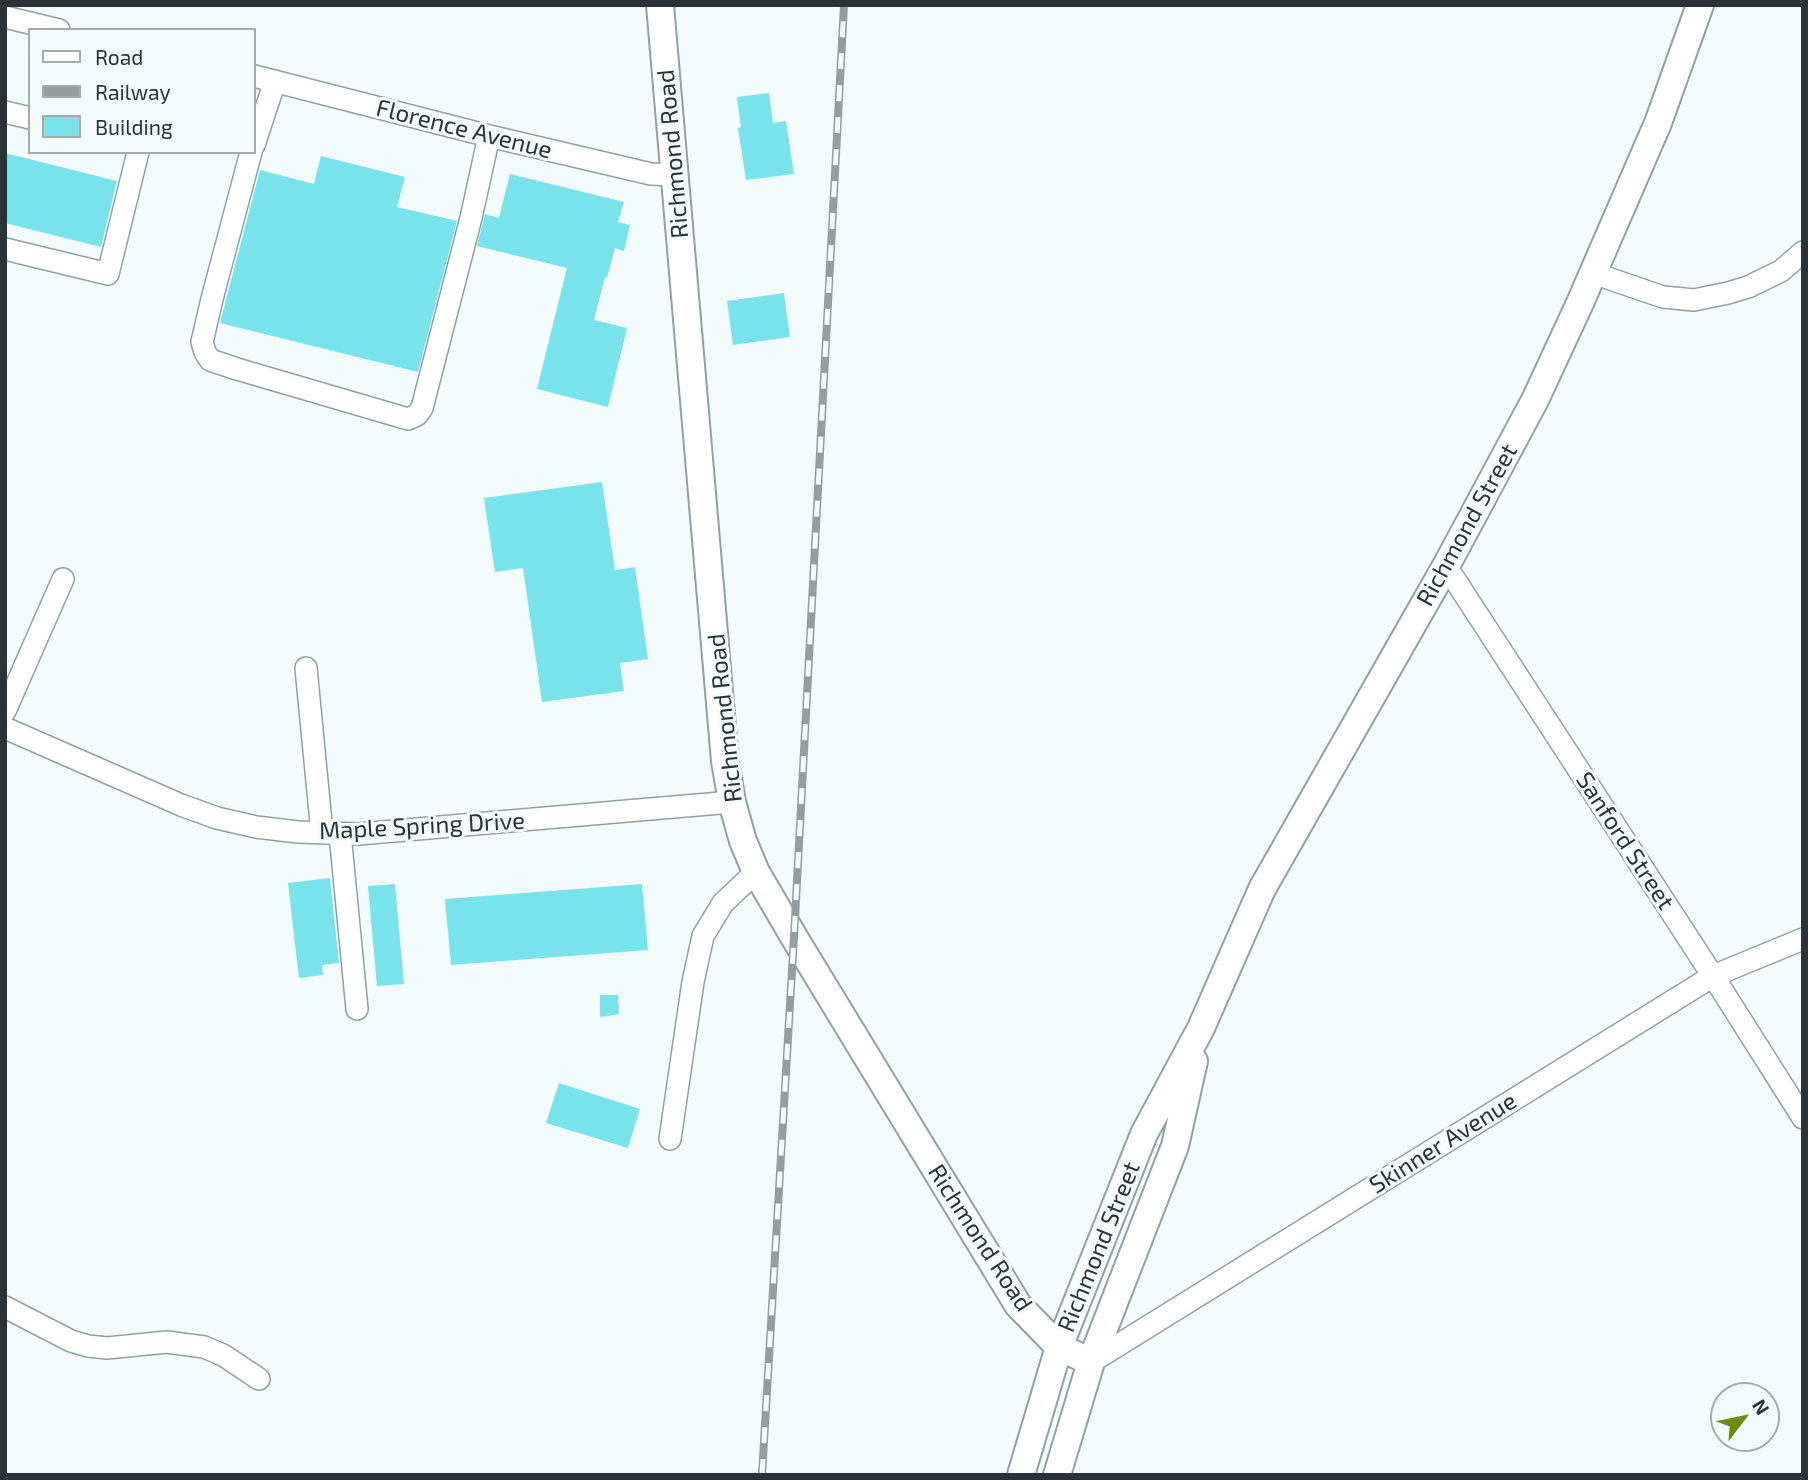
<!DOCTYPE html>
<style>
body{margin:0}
#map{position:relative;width:1808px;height:1480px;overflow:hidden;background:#f3fbfd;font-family:"Exo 2",sans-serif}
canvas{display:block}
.frame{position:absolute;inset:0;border:7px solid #2c3336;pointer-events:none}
.legend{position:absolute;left:28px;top:28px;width:228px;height:126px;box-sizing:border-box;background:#f3fbfd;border:2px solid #a3abad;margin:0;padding:9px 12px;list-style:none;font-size:21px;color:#2c3336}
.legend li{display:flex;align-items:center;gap:14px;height:35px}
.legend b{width:35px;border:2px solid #a3abad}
.north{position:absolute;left:1710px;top:1382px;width:70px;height:70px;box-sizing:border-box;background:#f3fbfd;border:2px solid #a3abad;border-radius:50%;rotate:58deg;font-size:19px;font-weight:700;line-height:28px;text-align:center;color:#2c3336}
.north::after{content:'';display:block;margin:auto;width:24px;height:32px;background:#708b04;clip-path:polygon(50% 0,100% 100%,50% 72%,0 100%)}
</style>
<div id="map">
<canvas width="1808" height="1480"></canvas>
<div class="frame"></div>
<ul class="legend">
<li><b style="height:9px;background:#fff"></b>Road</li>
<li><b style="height:9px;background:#969da0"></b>Railway</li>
<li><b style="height:19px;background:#79e3ec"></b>Building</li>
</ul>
<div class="north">N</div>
</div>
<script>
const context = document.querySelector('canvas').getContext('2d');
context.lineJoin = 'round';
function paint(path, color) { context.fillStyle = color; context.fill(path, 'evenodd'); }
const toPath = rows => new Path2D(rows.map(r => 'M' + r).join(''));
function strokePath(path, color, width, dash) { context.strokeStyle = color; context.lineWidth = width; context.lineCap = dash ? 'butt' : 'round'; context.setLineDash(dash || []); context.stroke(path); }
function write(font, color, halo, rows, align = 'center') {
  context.font = font + ' "Exo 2",sans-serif'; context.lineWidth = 6; context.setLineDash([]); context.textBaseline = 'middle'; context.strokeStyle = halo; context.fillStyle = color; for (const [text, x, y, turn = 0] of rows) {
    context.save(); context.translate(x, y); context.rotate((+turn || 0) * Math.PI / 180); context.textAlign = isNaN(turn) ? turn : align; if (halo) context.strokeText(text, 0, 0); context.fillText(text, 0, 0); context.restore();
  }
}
const building = toPath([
 [769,93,773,123,786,121,794,174,746,180,738,128,741,127,737,97],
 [5,153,117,181,101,247,5,223],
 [321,156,405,177,397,207,457,221,418,372,220,323,260,170,314,184],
 [510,174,624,202,618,222,630,225,624,251,615,248,607,278,605,277,594,320,627,328,608,407,537,389,567,268,477,246,485,214,499,218],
 [784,293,790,337,733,345,727,301],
 [602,482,615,570,635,567,648,659,620,663,624,691,542,702,523,568,495,572,484,498],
 [330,878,339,963,322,965,323,975,299,978,288,883],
 [395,884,404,984,377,986,368,886],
 [642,884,648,950,451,965,445,899],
 [600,995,618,995,619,1014,600,1017],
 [559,1083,640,1109,628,1148,546,1123]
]);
const minor = toPath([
 [5,17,59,30],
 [254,76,489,136,651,174,675,175],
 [5,112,30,118],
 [254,145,275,81],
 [251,152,212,299,202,342,205,352,210,360,237,369,408,419,417,415,422,408,471,218,489,136],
 [5,249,108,274,138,152],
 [1593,273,1663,297,1694,300,1728,293,1748,287,1781,271,1803,252],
 [1446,566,1722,990,1803,1118],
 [306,668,322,833],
 [5,711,63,579],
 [5,728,181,805,217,818,256,827,298,832,359,834,732,802],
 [340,834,357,1009],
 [670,1139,693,982,703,936,723,903,756,872],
 [5,1307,71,1341,88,1346,107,1348,167,1342,204,1347,223,1355,259,1379],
 [1091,1362,1713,976,1803,939]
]);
const major = toPath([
 [660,5,725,761,732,802,743,841,756,872,794,937,1018,1305,1059,1347,1091,1362],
 [1021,1475,1059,1347,1144,1134,1201,1028,1262,889,1446,566,1535,400,1580,303,1658,123,1700,5],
 [1057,1475,1091,1362,1175,1146,1194,1061]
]);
const rail = toPath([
 [762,1475,794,937,844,5]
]);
const streetNames = [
 ["Florence Avenue",464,129,14],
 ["Richmond Road",673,154,-95],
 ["Richmond Street",1467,525,-61],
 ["Richmond Road",725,718,-96],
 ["Maple Spring Drive",422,826,-3],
 ["Sanford Street",1625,841,57],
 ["Skinner Avenue",1443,1143,-32],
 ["Richmond Road",980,1238,57],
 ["Richmond Street",1099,1247,-68]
];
paint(building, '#79e3ec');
strokePath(minor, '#8fa1a7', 24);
strokePath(major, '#8fa1a7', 30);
strokePath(minor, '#fff', 21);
strokePath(major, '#fff', 26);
strokePath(rail, '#969da0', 8);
strokePath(rail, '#f3fbfd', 5, [16]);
write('24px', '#2c3336', '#f3fbfd', streetNames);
</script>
